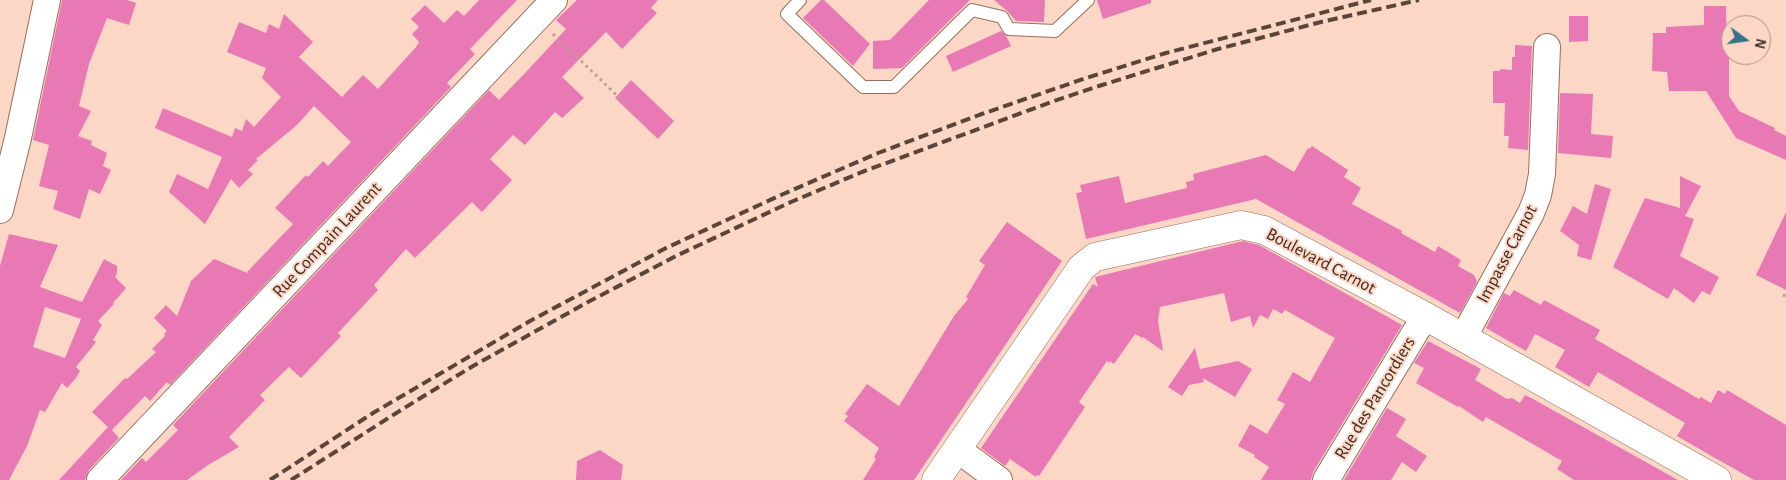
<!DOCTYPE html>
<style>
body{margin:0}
#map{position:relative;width:1786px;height:480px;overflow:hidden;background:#fcd7c5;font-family:"Alegreya Sans",sans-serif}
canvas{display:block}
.north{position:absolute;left:1721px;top:15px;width:50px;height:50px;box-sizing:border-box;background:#fcd7c5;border:1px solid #b09385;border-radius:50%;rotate:104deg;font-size:14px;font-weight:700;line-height:20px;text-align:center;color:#3e2c24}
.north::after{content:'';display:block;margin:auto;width:18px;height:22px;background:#367189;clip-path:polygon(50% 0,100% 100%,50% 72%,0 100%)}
</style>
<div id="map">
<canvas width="1786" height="480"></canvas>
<div class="north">N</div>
</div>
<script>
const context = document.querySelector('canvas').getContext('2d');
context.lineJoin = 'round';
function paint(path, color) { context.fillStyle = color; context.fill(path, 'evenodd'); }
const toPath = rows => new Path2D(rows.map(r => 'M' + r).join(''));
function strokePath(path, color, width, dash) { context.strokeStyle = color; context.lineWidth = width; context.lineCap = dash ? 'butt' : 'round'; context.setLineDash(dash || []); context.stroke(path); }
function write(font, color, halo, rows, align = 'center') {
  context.font = font + ' "Alegreya Sans",sans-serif'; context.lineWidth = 4; context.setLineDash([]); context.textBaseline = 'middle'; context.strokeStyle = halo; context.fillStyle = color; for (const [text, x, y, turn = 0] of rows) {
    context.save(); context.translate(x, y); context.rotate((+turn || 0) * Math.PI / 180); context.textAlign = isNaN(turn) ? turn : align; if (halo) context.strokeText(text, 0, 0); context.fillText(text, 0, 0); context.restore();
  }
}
const building = toPath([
 [62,0,127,0,136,3,129,25,107,18,89,64,79,106,91,111,78,136,92,141,91,145,107,153,103,166,111,170,100,194,89,189,80,219,53,209,58,191,39,186,49,145,33,140],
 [479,0,517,0,470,49,475,54,447,83,451,87,170,385,167,382,150,401,145,396,112,430,119,438,89,470,85,480,59,480,108,427,92,412,125,378,127,379,156,352,152,349,165,336,164,334,167,331,154,318,166,305,177,316,191,281,214,259,250,274,247,272,293,224,275,208,306,175,308,177,323,161,328,166,351,142,314,106,297,125,256,159,258,160,248,170,253,174,239,188,231,179,205,224,169,192,177,174,208,189,222,157,155,128,163,108,232,137,235,128,242,131,246,119,254,127,281,97,262,78,266,68,227,52,239,22,266,33,269,24,279,29,284,14,313,42,299,57,342,97,363,75,378,89,416,47,419,42,412,34,419,27,411,19,425,5,444,23,457,10,464,16],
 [577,0,658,0,651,8,657,13,622,49,606,32,562,77,584,98,562,118,555,112,525,145,513,135,490,159,512,180,482,212,472,202,415,258,406,249,374,285,378,290,338,333,341,336,301,378,289,367,260,395,265,400,229,437,239,447,208,465,187,480,121,480,142,458,146,462,178,430,173,425,489,90,499,100,526,72,566,29,556,20],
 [821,0,824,0,870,44,853,66,803,18],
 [929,0,970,0,902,68,873,69,873,41,890,40],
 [994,0,1045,0,1044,22,1016,21,1007,11],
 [1097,0,1151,0,1151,3,1103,19],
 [1704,6,1726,6,1727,56,1729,56,1729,96,1739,111,1775,128,1774,130,1786,136,1786,160,1736,138,1706,91,1669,91,1667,72,1652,71,1653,33,1666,33,1666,27,1704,25],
 [1569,16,1588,16,1588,41,1569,42],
 [1001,31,1006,36,1011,46,953,72,946,56],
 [1515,45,1532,46,1528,150,1508,148,1509,136,1504,136,1505,103,1493,103,1493,71,1500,71,1500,69,1512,70,1512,57,1515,57],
 [631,80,674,121,658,139,615,98],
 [1560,93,1593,94,1591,134,1613,136,1611,158,1558,153],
 [1312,146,1348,170,1344,177,1361,188,1352,204,1402,231,1401,233,1435,252,1438,246,1461,260,1458,266,1474,275,1477,282,1460,313,1256,199,1086,239,1076,193,1082,192,1080,185,1119,176,1125,203,1187,188,1186,182,1194,180,1193,174,1266,155,1294,172,1308,148,1309,149],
 [1680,176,1701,186,1685,216,1694,219,1680,256,1719,277,1710,295,1702,291,1694,303,1674,288,1668,299,1613,267,1645,198,1680,208],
 [1595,184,1611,189,1591,260,1577,256,1579,245,1560,231,1573,206,1587,214],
 [1786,212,1786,290,1756,275],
 [1007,222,1062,261,914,480,863,480,876,459,874,457,879,448,844,421,848,416,845,414,867,384,899,406,954,316,968,299,966,297,985,265,979,261],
 [9,234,58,245,40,287,82,302,104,259,117,266,117,273,115,277,126,288,113,303,114,304,98,321,102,325,93,340,96,342,76,367,80,371,76,378,67,388,62,383,45,412,40,410,27,446,9,480,0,480,0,266],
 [45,307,81,319,65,358,33,347],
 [1243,241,1259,245,1402,325,1313,472,1311,480,1261,480,1269,467,1254,457,1255,455,1238,446,1250,424,1267,434,1285,404,1277,400,1293,372,1310,382,1335,338,1285,310,1282,314,1273,309,1268,319,1260,315,1253,328,1250,316,1231,322,1224,293,1160,307,1158,321,1163,351,1143,337,1142,338,1135,334,1114,364,1110,361,1109,363,1107,361,1079,402,1085,407,1039,476,1037,475,1036,477,1010,459,1005,466,981,448,1093,284,1098,287,1095,277],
 [1514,290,1541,305,1544,300,1600,330,1595,339,1699,399,1701,397,1711,403,1718,390,1725,394,1727,390,1786,425,1786,480,1754,480,1715,458,1677,436,1685,423,1598,372,1589,387,1555,367,1565,350,1535,334,1526,351,1486,328,1504,293,1510,296],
 [1428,341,1481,369,1475,380,1507,399,1512,398,1520,403,1525,395,1533,399,1678,480,1574,480,1557,469,1562,461,1486,417,1483,422,1459,406,1458,407,1416,383,1424,368,1414,363],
 [1195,348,1200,369,1238,361,1252,369,1235,397,1203,378,1204,382,1189,385,1182,396,1168,387],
 [1387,408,1406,419,1396,436,1427,456,1416,472,1402,462,1391,480,1344,480],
 [600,450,623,465,621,480,576,480,577,461]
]);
const path = toPath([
 [553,34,629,107],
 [1783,295,1786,296]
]);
const service = toPath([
 [800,0,787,14,863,87,894,87,972,10,1002,17,1009,29,1055,31,1088,0]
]);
const minor = toPath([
 [0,210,18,138,47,0],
 [1463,338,1531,213,1538,195,1542,174,1547,47],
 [957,449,999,480],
 [100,480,554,0],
 [1326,480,1425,316]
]);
const tertiary = toPath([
 [936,480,1082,267,1095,257,1241,225,1264,230,1425,316,1717,480]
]);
const rail = toPath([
 [270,480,373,413,530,321,666,248,781,195,878,153,979,115,1086,78,1166,53,1371,0],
 [291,480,401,410,473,366,588,302,678,255,791,202,862,172,1054,101,1102,85,1218,49,1321,22,1419,0]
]);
const streetNames = [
 ["Rue Compain Laurent",327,240,-47],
 ["Impasse Carnot",1507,254,-62],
 ["Boulevard Carnot",1321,261,28],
 ["Rue des Pancordiers",1375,398,-59]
];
paint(building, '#e879b5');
strokePath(service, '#976f5a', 14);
strokePath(minor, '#976f5a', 28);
strokePath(tertiary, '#976f5a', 29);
strokePath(path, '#bb9d8e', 3, [2.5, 4]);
strokePath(service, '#fff', 12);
strokePath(minor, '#fff', 26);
strokePath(tertiary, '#fff', 28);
strokePath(rail, '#5a453b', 4, [10, 5]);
write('18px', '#3e2c24', '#fcd7c5', streetNames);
</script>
